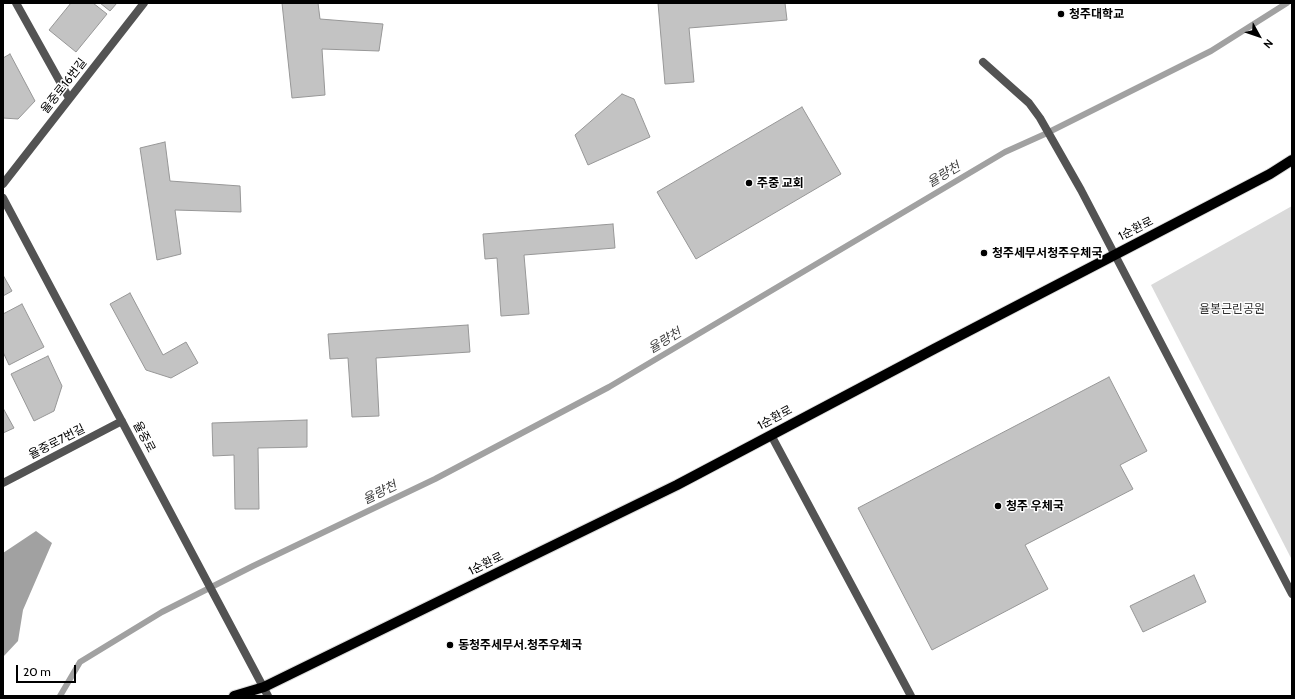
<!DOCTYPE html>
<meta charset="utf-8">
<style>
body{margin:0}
#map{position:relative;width:1295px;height:699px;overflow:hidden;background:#fff;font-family:Cabin,sans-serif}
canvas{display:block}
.frame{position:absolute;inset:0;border:4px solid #000;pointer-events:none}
.north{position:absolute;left:1239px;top:16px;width:40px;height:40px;-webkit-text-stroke:3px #fff;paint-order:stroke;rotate:130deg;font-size:11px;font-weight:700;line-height:16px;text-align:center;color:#000}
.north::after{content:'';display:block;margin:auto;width:14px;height:18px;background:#000;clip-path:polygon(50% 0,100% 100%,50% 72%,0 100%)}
.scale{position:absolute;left:16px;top:665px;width:60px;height:18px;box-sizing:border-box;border:2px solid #000;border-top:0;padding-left:5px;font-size:12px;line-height:14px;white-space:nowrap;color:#000;-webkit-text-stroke:3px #fff;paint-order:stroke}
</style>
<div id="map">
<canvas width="1295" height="699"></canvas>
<div class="frame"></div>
<div class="north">N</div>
<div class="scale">20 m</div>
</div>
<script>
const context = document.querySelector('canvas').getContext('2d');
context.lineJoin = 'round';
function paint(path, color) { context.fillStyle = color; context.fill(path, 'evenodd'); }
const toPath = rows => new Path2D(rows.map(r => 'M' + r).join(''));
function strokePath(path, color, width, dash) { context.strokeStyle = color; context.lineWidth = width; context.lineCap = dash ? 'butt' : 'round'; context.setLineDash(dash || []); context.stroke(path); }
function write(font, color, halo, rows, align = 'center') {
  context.font = font + ' Cabin,"Noto Sans KR",sans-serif'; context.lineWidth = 3; context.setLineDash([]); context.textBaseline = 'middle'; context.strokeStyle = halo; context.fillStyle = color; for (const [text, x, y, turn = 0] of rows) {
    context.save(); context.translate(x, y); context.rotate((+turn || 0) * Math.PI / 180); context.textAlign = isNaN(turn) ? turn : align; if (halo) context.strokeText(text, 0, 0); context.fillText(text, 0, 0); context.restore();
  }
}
const green = toPath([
 [1292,206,1292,560,1151,285]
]);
const water = toPath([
 [36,531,52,543,23,610,18,641,3,657,3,553]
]);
const stream = toPath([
 [60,696,80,662,162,612,253,566,435,479,609,387,1005,152,1045,134,1211,51,1287,3]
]);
const building = toPath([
 [71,3,93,3,107,14,76,52,49,30,71,3],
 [100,3,117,3,110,11,100,3],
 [282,3,318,3,320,19,383,24,379,51,322,49,325,95,292,98,282,3],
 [658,3,785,3,787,20,689,28,694,82,665,84,658,3],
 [10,54,35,101,18,119,3,118,3,58,10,54],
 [622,94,634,99,650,137,588,165,575,135,622,94],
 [802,107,841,174,696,259,657,192,802,107],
 [165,142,170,181,240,186,241,212,175,210,181,254,157,260,140,148,165,142],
 [613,224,615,248,524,255,529,314,501,316,497,258,485,259,483,234,613,224],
 [3,275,12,291,3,296,3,275],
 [130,293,163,355,186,342,198,363,171,378,146,370,110,304,130,293],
 [22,304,44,347,9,365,3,352,3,314,22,304],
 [468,325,470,352,376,358,379,416,352,417,348,358,330,359,328,334,468,325],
 [48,356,62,386,54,411,34,421,11,374,48,356],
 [1109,377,1147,451,1120,465,1133,489,1025,545,1048,589,932,650,858,508,1109,377],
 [3,408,14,428,3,433,3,408],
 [307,420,307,447,258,448,259,509,235,509,234,455,213,456,212,423,307,420],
 [1194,575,1206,602,1143,632,1130,606,1194,575]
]);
const street = toPath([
 [16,3,69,98],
 [983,62,1029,103,1040,118,1081,190,1292,594],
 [3,184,144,3],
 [3,198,268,696],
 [771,435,911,696],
 [3,483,122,421]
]);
const primary = toPath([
 [234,696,264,687,677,485,934,349,1270,174,1292,160]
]);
const markers = [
 [1061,14,4,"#000"],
 [749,183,4,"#000"],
 [984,253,4,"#000"],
 [998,506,4,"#000"],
 [450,645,4,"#000"]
];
const poiNames = [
 ["청주대학교",1069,14],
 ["주중 교회",757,183],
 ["청주세무서청주우체국",992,253],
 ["청주 우체국",1006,506],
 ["동청주세무서.청주우체국",458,645]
];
const streetNames = [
 ["율중로16번길",64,86,-52],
 ["1순환로",1136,229,-27],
 ["1순환로",775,418,-28],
 ["율중로",144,437,62],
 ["율중로7번길",57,442,-27],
 ["1순환로",486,564,-26]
];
const parkNames = [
 ["율봉근린공원",1232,309]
];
const waterNames = [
 ["율량천",944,175,-31],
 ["율량천",665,341,-31],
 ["율량천",380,493,-26]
];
paint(green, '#dadada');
paint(water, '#a1a1a1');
strokePath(stream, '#a1a1a1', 6);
paint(building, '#c3c3c3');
strokePath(building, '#979797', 1);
strokePath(primary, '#dbdbdb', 12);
strokePath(street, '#535353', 8);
strokePath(primary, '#000', 10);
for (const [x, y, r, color] of markers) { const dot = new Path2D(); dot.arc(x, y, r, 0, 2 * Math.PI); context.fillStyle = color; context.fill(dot); strokePath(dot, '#fff', 1.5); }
write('bold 12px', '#000', '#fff', poiNames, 'left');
write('12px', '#000', '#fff', streetNames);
write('12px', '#313131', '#fff', parkNames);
write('italic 13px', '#424242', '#fff', waterNames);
</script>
